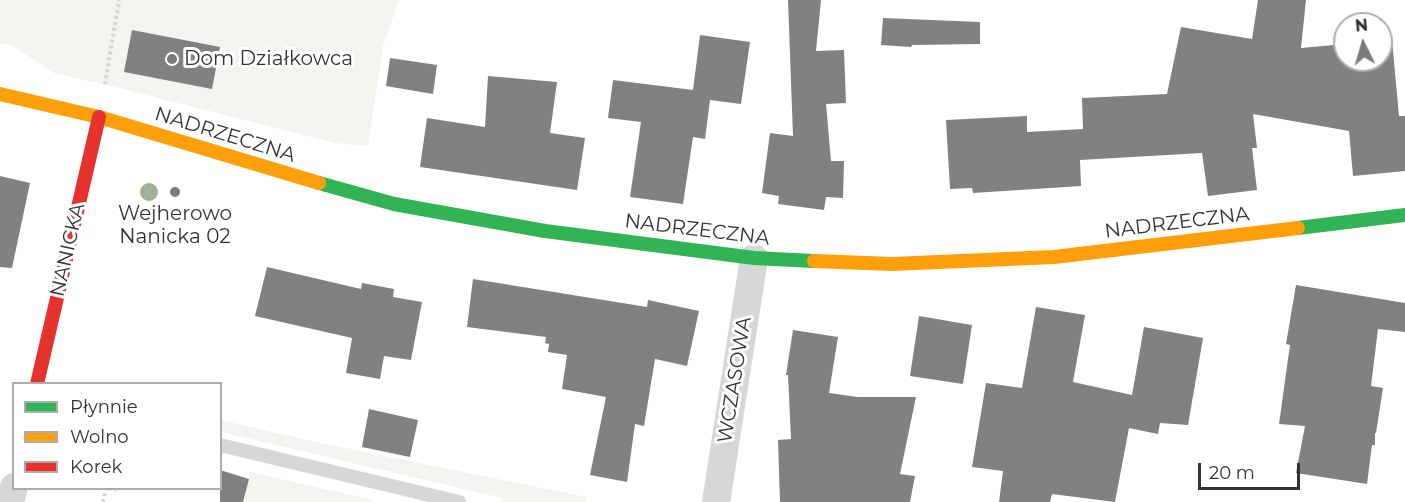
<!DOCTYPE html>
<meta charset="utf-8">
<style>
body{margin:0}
#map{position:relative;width:1405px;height:502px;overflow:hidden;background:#fff;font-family:Montserrat,sans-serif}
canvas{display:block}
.legend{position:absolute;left:12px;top:382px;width:210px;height:108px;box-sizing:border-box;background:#fff;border:2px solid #adadad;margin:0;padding:8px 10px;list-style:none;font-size:18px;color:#333}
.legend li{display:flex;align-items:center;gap:12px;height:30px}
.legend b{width:30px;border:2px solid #adadad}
.north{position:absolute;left:1333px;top:12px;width:60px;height:60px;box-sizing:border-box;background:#fff;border:2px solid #adadad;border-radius:50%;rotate:355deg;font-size:16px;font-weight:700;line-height:24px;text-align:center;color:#333}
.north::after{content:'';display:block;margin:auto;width:21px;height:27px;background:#7a7a7a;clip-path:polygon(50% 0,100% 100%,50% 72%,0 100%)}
.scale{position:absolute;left:1198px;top:463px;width:102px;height:27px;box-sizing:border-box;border:3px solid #333;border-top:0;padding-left:8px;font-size:18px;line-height:21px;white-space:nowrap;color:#333;-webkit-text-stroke:4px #fff;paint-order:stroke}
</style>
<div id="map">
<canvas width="1405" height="502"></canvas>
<ul class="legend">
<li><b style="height:8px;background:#30b455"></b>Płynnie</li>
<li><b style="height:8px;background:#ff9f0a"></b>Wolno</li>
<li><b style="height:8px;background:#e5322d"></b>Korek</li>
</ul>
<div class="north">N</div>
<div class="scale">20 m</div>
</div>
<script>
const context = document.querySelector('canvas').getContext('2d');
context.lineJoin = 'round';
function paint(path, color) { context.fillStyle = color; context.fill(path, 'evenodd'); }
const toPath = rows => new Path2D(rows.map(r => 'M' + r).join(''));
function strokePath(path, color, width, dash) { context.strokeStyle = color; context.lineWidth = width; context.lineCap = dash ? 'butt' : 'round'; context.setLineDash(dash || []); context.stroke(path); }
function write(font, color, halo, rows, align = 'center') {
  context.font = font + ' Montserrat,sans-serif'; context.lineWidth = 6; context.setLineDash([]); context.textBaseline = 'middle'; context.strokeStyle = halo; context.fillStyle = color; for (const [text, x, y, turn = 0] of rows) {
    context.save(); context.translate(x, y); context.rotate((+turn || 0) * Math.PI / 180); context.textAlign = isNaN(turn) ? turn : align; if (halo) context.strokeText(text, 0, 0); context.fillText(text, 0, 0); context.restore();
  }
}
const green = toPath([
 [0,0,399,0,383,46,368,146,335,143,119,88,54,73,11,45,0,43],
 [221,420,307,440,571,494,587,497,586,502,502,502,502,498,221,432],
 [250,472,373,500,372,502,243,502]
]);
const building = toPath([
 [788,0,821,0,816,51,844,50,846,103,826,104,831,161,844,161,843,198,826,197,824,210,778,204,779,196,762,193,770,133,793,136],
 [1258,0,1306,0,1301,48,1345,44,1345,60,1381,60,1381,41,1392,40,1399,116,1405,116,1405,171,1353,176,1349,131,1253,114,1257,148,1252,148,1257,190,1208,196,1202,153,1080,160,1081,186,973,193,972,188,950,189,946,120,1027,116,1027,132,1083,129,1082,98,1167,94,1181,27,1252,39],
 [883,18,980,22,980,44,912,45,911,47,881,45],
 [132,30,220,47,212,89,124,72],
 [700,35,750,42,741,104,710,100,705,139,693,137,683,204,630,197,641,122,608,118,613,80,693,90],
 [390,58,437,65,433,94,386,86],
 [488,76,557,82,550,133,585,138,577,190,420,167,427,118,485,127],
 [0,176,30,183,12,268,0,267],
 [267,267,361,289,362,283,394,289,393,297,422,302,411,360,384,356,380,379,346,373,352,338,255,316],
 [473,279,647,307,648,300,699,311,687,366,655,359,644,426,635,424,627,482,590,475,606,397,562,389,567,355,548,352,549,344,545,343,546,337,467,327],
 [1296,285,1405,303,1405,332,1378,329,1371,386,1383,388,1376,433,1375,433,1375,445,1372,445,1367,484,1296,473,1305,426,1279,424,1290,345,1286,344],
 [1036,307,1085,315,1073,382,1132,395,1144,327,1203,338,1188,425,1160,423,1158,434,1129,428,1115,502,1052,494,1050,502,999,502,1003,471,972,467,986,383,1022,388],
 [919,316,972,325,963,384,910,376],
 [793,330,838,337,829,393,858,397,916,397,900,474,915,476,910,502,780,502,778,440,791,439,788,375,786,375],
 [369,409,418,420,410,457,362,447],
 [220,470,249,479,243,502,220,502]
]);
const path = toPath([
 [105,84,119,0],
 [109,488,116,490],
 [103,502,106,488]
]);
const lane = toPath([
 [220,445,459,502]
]);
const street = toPath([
 [10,502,14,487],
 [716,502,754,258]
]);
const fast = toPath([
 [319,183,394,204,545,231,754,258,814,261],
 [1298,228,1405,215]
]);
const slow = toPath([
 [0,94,99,117,319,183],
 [814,261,892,264,1054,257,1298,228]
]);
const jam = toPath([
 [37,384,99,117]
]);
const trees = [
 [149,192]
];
const markers = [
 [172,59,6,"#7a7a7a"],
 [175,192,6,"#7a7a7a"]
];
const poiNames = [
 ["Dom Działkowca",184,59],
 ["Wejherowo",175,214,"center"],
 ["Nanicka 02",175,237,"center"]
];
const streetNames = [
 ["NADRZECZNA",225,135,17],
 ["NADRZECZNA",1177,223,-7],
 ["NADRZECZNA",697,230,7],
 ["NANICKA",68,250,-77],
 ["WCZASOWA",735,380,-81]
];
paint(green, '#f1f5ed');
paint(building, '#818181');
strokePath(path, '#d6d6d6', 4, [3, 3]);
strokePath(lane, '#d7d7d7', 14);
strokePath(street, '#d7d7d7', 28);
strokePath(fast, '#30b455', 14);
strokePath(slow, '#ff9f0a', 14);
strokePath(jam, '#e5322d', 14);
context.fillStyle = '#a2b095';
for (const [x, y] of trees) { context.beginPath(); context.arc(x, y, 9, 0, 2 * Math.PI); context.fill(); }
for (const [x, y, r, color] of markers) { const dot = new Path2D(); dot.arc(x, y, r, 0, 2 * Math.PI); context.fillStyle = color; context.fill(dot); strokePath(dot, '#fff', 2); }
write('20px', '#333', '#fff', poiNames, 'left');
write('20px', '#333', '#fff', streetNames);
</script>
